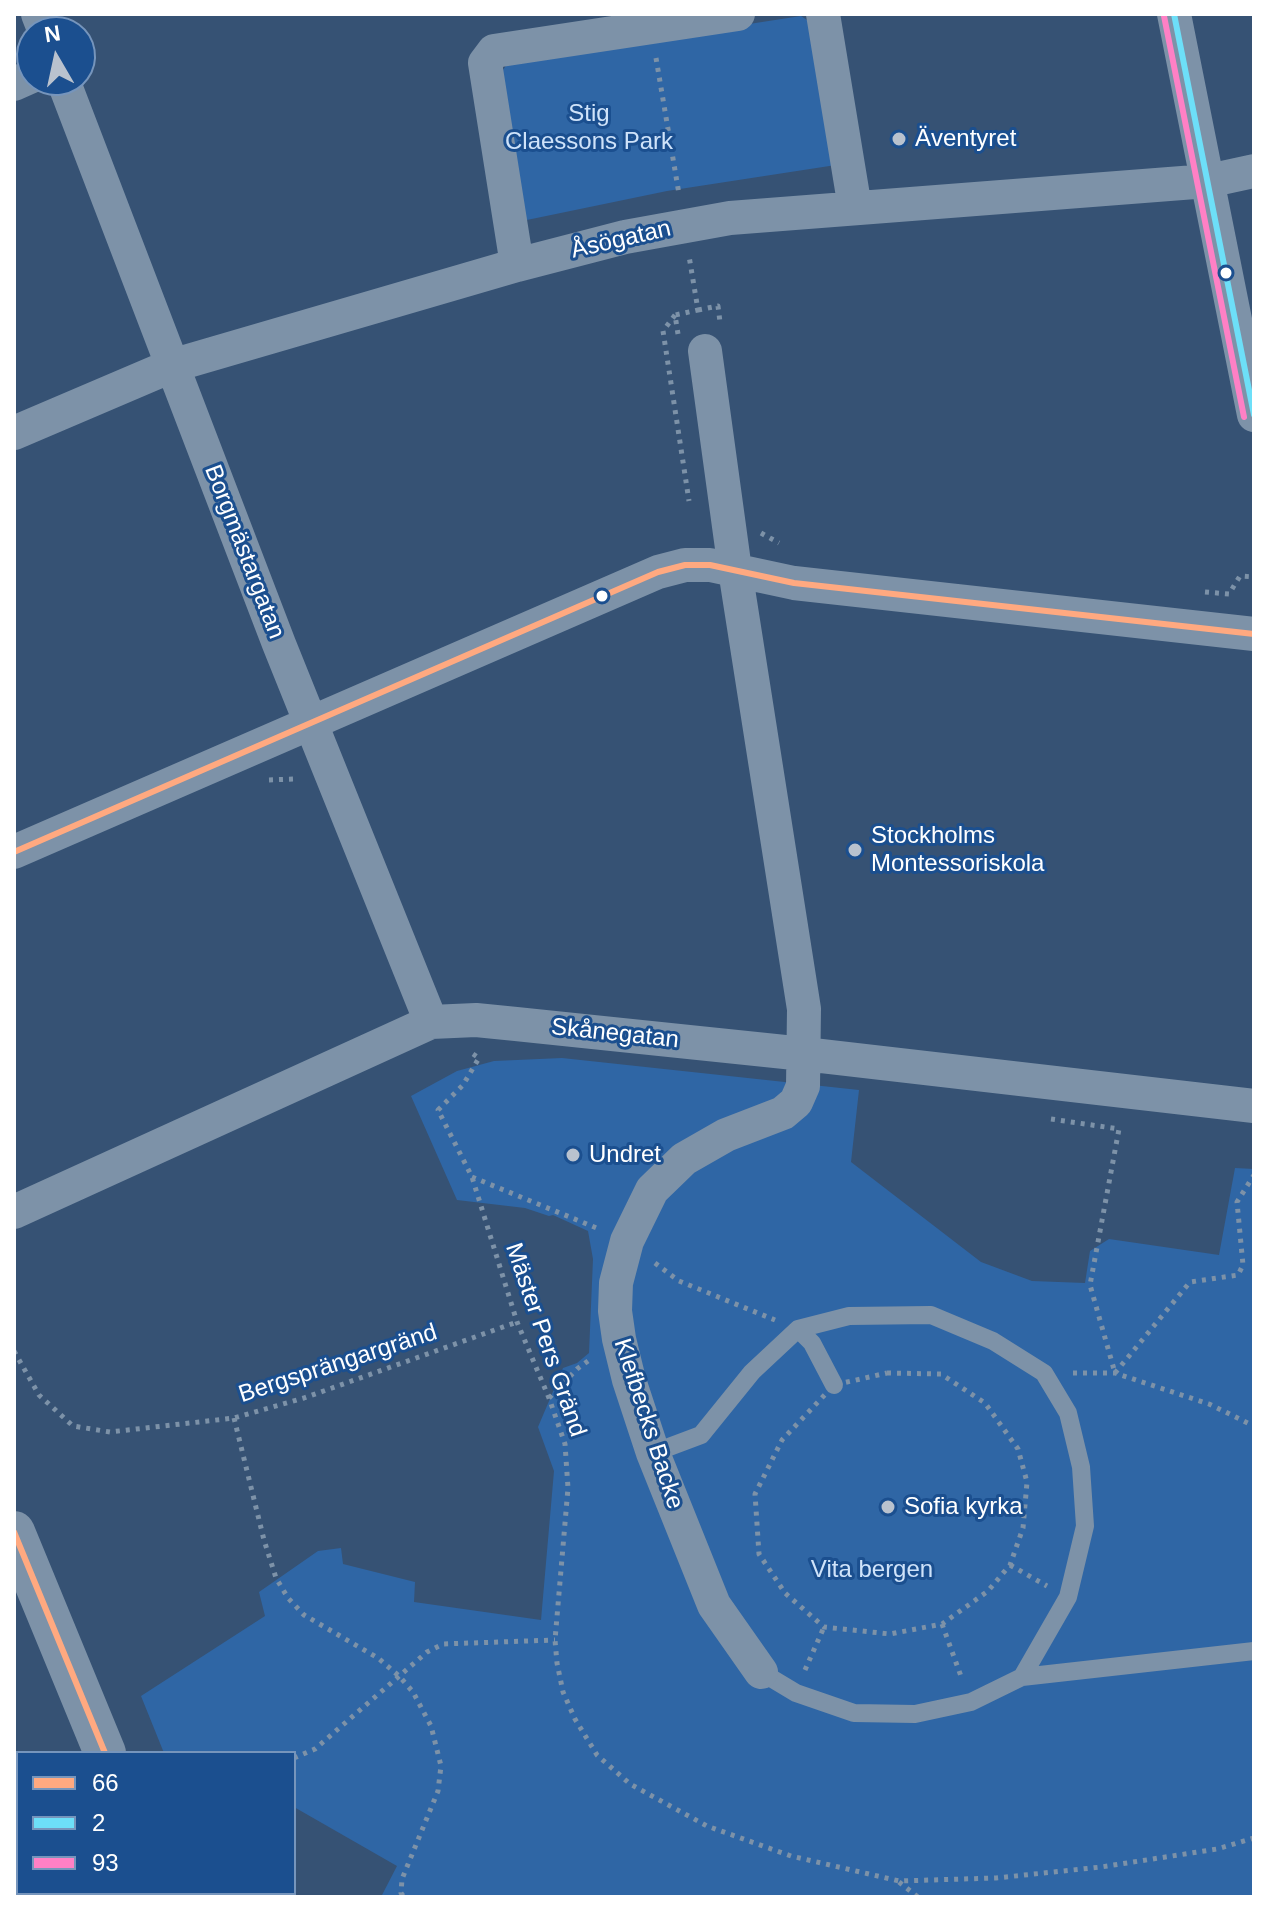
<!DOCTYPE html>
<meta charset="utf-8">
<style>
body{margin:0}
#map{position:relative;width:1268px;height:1911px;overflow:hidden;background:#365274;font-family:Arial,sans-serif}
canvas{display:block}
.frame{position:absolute;inset:0;border:16px solid #fff;pointer-events:none}
.legend{position:absolute;left:16px;top:1751px;width:280px;height:144px;box-sizing:border-box;background:#1b4f8f;border:2px solid #7695bc;margin:0;padding:10px 14px;list-style:none;font-size:24px;color:#fff}
.legend li{display:flex;align-items:center;gap:16px;height:40px}
.legend b{width:40px;border:2px solid #7695bc}
.north{position:absolute;left:16px;top:16px;width:80px;height:80px;box-sizing:border-box;background:#1b4f8f;border:2px solid #7695bc;border-radius:50%;rotate:351deg;font-size:22px;font-weight:700;line-height:32px;text-align:center;color:#fff}
.north::after{content:'';display:block;margin:auto;width:28px;height:36px;background:#b9c2ce;clip-path:polygon(50% 0,100% 100%,50% 72%,0 100%)}
</style>
<div id="map">
<canvas width="1268" height="1911"></canvas>
<div class="frame"></div>
<ul class="legend">
<li><b style="height:10px;background:#ffa980"></b>66</li>
<li><b style="height:10px;background:#6ddff8"></b>2</li>
<li><b style="height:10px;background:#ff80c5"></b>93</li>
</ul>
<div class="north">N</div>
</div>
<script>
const context = document.querySelector('canvas').getContext('2d');
context.lineJoin = 'round';
function paint(path, color) { context.fillStyle = color; context.fill(path, 'evenodd'); }
const toPath = rows => new Path2D(rows.map(r => 'M' + r).join(''));
function strokePath(path, color, width, dash) { context.strokeStyle = color; context.lineWidth = width; context.lineCap = dash ? 'butt' : 'round'; context.setLineDash(dash || []); context.stroke(path); }
function write(font, color, halo, rows, align = 'center') {
  context.font = font + ' Arial,sans-serif'; context.lineWidth = 6; context.setLineDash([]); context.textBaseline = 'middle'; context.strokeStyle = halo; context.fillStyle = color; for (const [text, x, y, turn = 0] of rows) {
    context.save(); context.translate(x, y); context.rotate((+turn || 0) * Math.PI / 180); context.textAlign = isNaN(turn) ? turn : align; if (halo) context.strokeText(text, 0, 0); context.fillText(text, 0, 0); context.restore();
  }
}
const green = toPath([
 [801,16,816,26,836,165,667,191,522,221,497,79,509,61],
 [562,1058,859,1090,851,1162,981,1262,1032,1281,1085,1283,1090,1251,1109,1239,1219,1255,1235,1168,1254,1169,1254,1897,381,1897,397,1866,294,1807,294,1753,164,1753,141,1696,265,1616,259,1592,318,1551,341,1548,343,1564,415,1582,414,1602,541,1620,554,1471,538,1427,563,1368,577,1363,589,1353,593,1259,588,1231,553,1215,549,1216,525,1208,457,1200,411,1096,457,1071,494,1061]
]);
const path = toPath([
 [656,58,679,194],
 [698,310,718,306,720,322],
 [675,315,663,331,689,501],
 [678,334,675,315,698,310,689,256],
 [761,533,779,543],
 [1205,592,1229,594,1240,576,1254,577],
 [269,780,295,779,297,782],
 [473,1054,479,1058,463,1085,438,1110,472,1177,517,1322,549,1398,565,1444,568,1488,555,1640,557,1663,563,1692,575,1719,597,1755,630,1784,707,1826,791,1856,899,1881,996,1878,1101,1867,1217,1849,1254,1838],
 [1051,1119,1119,1129,1090,1285,1115,1373],
 [472,1177,599,1229],
 [655,1263,679,1281,775,1320],
 [14,1351,39,1395,73,1426,110,1432,234,1418,304,1398,517,1322],
 [887,1373,941,1374,985,1403,1018,1449,1027,1482,1023,1528,1010,1565,988,1591,942,1624,890,1634,824,1627,785,1593,759,1554,755,1494,782,1440,834,1385,887,1373],
 [1073,1373,1115,1373,1209,1404,1254,1426],
 [1115,1373,1190,1282,1238,1275,1243,1265,1237,1202,1254,1175],
 [549,1398,577,1369,592,1358],
 [234,1418,264,1540,276,1578,288,1598,304,1615,378,1658,399,1676,413,1692,431,1726,441,1766,438,1791,402,1879,401,1893,404,1897],
 [1010,1565,1047,1586],
 [942,1624,962,1679],
 [805,1670,824,1627],
 [294,1758,315,1749,427,1652,443,1644,555,1640],
 [899,1882,918,1897]
]);
const service = toPath([
 [798,1329,812,1343,834,1385],
 [653,1453,701,1435,752,1372,798,1329,849,1316,931,1315,993,1341,1044,1373,1068,1413,1081,1467,1085,1526,1068,1597,1022,1677],
 [761,1672,796,1693,854,1713,915,1714,971,1702,1022,1677,1254,1651]
]);
const minor = toPath([
 [38,14,45,32],
 [823,14,855,208],
 [1174,14,1254,415],
 [63,80,279,644,431,1022],
 [14,84,32,76],
 [517,265,485,63,494,51,738,14],
 [705,351,735,570,804,1009,803,1086,796,1102,783,1113,726,1135,684,1159,652,1190,627,1241,616,1283,615,1311,619,1339,629,1380,653,1453,714,1605,761,1672],
 [14,433,171,366,517,265,625,237,730,218,1208,181,1254,171],
 [14,852,658,572,685,565,710,565,794,583,1254,634],
 [14,1212,431,1022,476,1020,516,1024,804,1054,1254,1106]
]);
const tertiary = toPath([
 [14,1532,105,1753],
 [163,1893,164,1897]
]);
const bus1 = toPath([
 [14,852,658,572,685,565,710,565,794,583,1254,634],
 [14,1532,105,1753]
]);
const bus2 = toPath([
 [1174,14,1254,415]
]);
const bus3 = toPath([
 [1164,16,1244,417]
]);
const markers = [
 [899,139,8,"#b9c2ce"],
 [1226,273,7,"#fff"],
 [602,596,7,"#fff"],
 [855,850,8,"#b9c2ce"],
 [573,1155,8,"#b9c2ce"],
 [888,1507,8,"#b9c2ce"]
];
const parkNames = [
 ["Stig",589,114],
 ["Claessons Park",589,142],
 ["Vita bergen",872,1570]
];
const poiNames = [
 ["Äventyret",915,139],
 ["Stockholms",871,836],
 ["Montessoriskola",871,864],
 ["Undret",589,1155],
 ["Sofia kyrka",904,1507]
];
const streetNames = [
 ["Åsögatan",621,240,-13],
 ["Borgmästargatan",244,552,69],
 ["Skånegatan",615,1034,6],
 ["Mäster Pers Gränd",545,1340,71],
 ["Bergsprängargränd",338,1364,-18],
 ["Klefbecks Backe",648,1424,72]
];
paint(green, '#2f66a5');
strokePath(path, '#7d92a8', 5, [4, 6]);
strokePath(service, '#7d92a8', 18);
strokePath(minor, '#7d92a8', 34);
strokePath(tertiary, '#7d92a8', 42);
strokePath(bus1, '#ffa980', 6);
strokePath(bus2, '#6ddff8', 6);
strokePath(bus3, '#ff80c5', 6);
for (const [x, y, r, color] of markers) { const dot = new Path2D(); dot.arc(x, y, r, 0, 2 * Math.PI); context.fillStyle = color; context.fill(dot); strokePath(dot, '#1b4f8f', 3); }
write('24px', '#cfe3fa', '#1b4f8f', parkNames);
write('24px', '#fff', '#1b4f8f', poiNames, 'left');
write('24px', '#fff', '#1b4f8f', streetNames);
</script>
